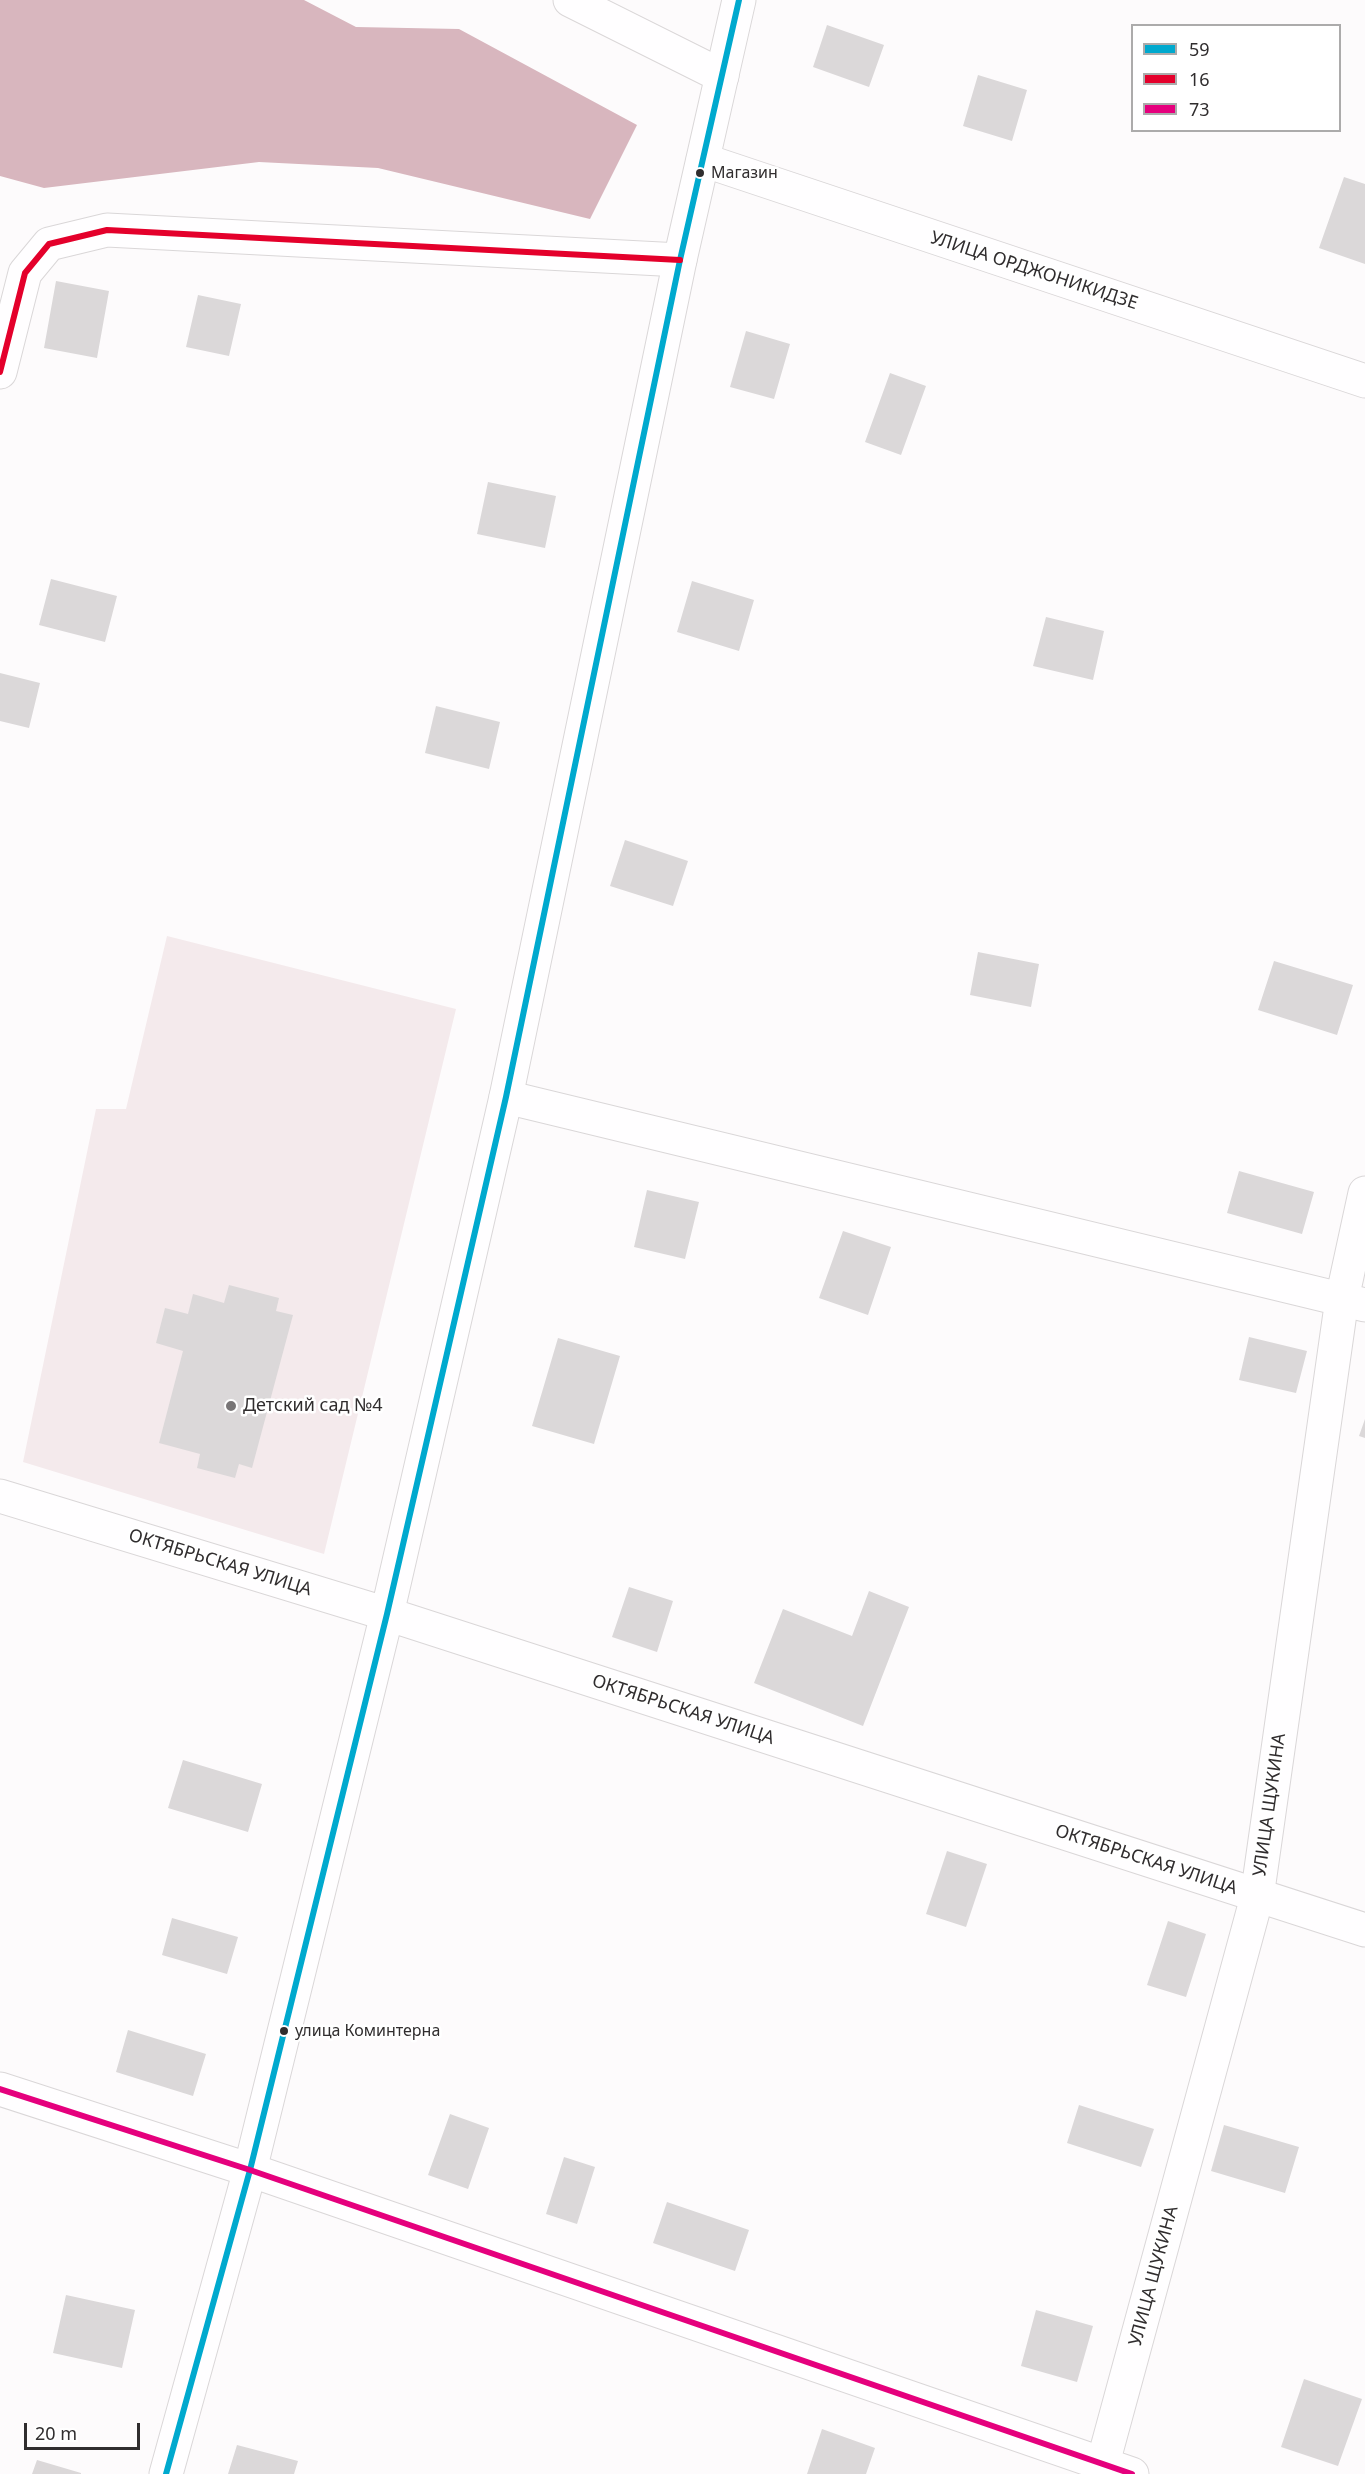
<!DOCTYPE html>
<meta charset="utf-8">
<style>
body{margin:0}
#map{position:relative;width:1365px;height:2474px;overflow:hidden;background:#fdfbfc;font-family:"Noto Sans",sans-serif}
canvas{display:block}
.legend{position:absolute;left:1131px;top:24px;width:210px;height:108px;box-sizing:border-box;background:#fff;border:2px solid #acabab;margin:0;padding:8px 10px;list-style:none;font-size:18px;color:#302d2e}
.legend li{display:flex;align-items:center;gap:12px;height:30px}
.legend b{width:30px;border:2px solid #acabab}
.scale{position:absolute;left:24px;top:2423px;width:116px;height:27px;box-sizing:border-box;border:3px solid #302d2e;border-top:0;padding-left:8px;font-size:18px;line-height:21px;white-space:nowrap;color:#302d2e;-webkit-text-stroke:4px #fff;paint-order:stroke}
</style>
<div id="map">
<canvas width="1365" height="2474"></canvas>
<ul class="legend">
<li><b style="height:8px;background:#00a9ce"></b>59</li>
<li><b style="height:8px;background:#e4002b"></b>16</li>
<li><b style="height:8px;background:#e5007d"></b>73</li>
</ul>
<div class="scale">20 m</div>
</div>
<script>
const context = document.querySelector('canvas').getContext('2d');
context.lineJoin = 'round';
function paint(path, color) { context.fillStyle = color; context.fill(path, 'evenodd'); }
const toPath = rows => new Path2D(rows.map(r => 'M' + r).join(''));
function strokePath(path, color, width, dash) { context.strokeStyle = color; context.lineWidth = width; context.lineCap = dash ? 'butt' : 'round'; context.setLineDash(dash || []); context.stroke(path); }
function write(font, color, halo, rows, align = 'center') {
  context.font = font + ' "Noto Sans",sans-serif'; context.lineWidth = 5; context.setLineDash([]); context.textBaseline = 'middle'; context.strokeStyle = halo; context.fillStyle = color; for (const [text, x, y, turn = 0] of rows) {
    context.save(); context.translate(x, y); context.rotate((+turn || 0) * Math.PI / 180); context.textAlign = isNaN(turn) ? turn : align; if (halo) context.strokeText(text, 0, 0); context.fillText(text, 0, 0); context.restore();
  }
}
const built = toPath([
 [167,936,456,1009,324,1554,23,1462,96,1109,126,1109]
]);
const water = toPath([
 [0,0,304,0,356,27,459,29,637,125,590,219,378,168,259,162,44,188,0,176]
]);
const building = toPath([
 [827,25,884,45,869,87,813,67],
 [978,75,1027,90,1012,141,963,126],
 [1344,177,1365,184,1365,264,1319,248],
 [56,281,109,291,97,358,44,348],
 [198,295,241,304,229,356,186,347],
 [746,331,790,344,774,399,730,387],
 [890,373,926,386,901,455,865,442],
 [488,482,556,496,545,548,477,534],
 [51,579,117,596,105,642,39,625],
 [692,581,754,600,739,651,677,632],
 [1046,617,1104,631,1093,680,1033,666],
 [0,673,40,683,29,728,0,721],
 [436,706,500,722,489,769,425,753],
 [625,840,688,861,673,906,610,886],
 [978,952,1039,964,1031,1007,970,995],
 [1274,961,1353,985,1337,1035,1258,1010],
 [1239,1171,1314,1192,1302,1234,1227,1213],
 [647,1190,699,1202,685,1259,634,1247],
 [843,1231,891,1247,868,1315,819,1298],
 [229,1285,279,1298,276,1311,293,1315,252,1468,239,1464,235,1478,197,1468,200,1454,159,1443,183,1351,156,1343,165,1308,188,1314,193,1294,224,1303],
 [1249,1337,1307,1351,1296,1393,1239,1380],
 [558,1338,620,1356,594,1444,532,1426],
 [1365,1419,1365,1438,1359,1436],
 [629,1587,673,1601,657,1652,612,1637],
 [869,1591,909,1607,863,1726,754,1683,783,1609,852,1636],
 [183,1760,262,1784,248,1832,168,1808],
 [947,1851,987,1864,966,1927,926,1914],
 [172,1918,238,1937,227,1974,162,1955],
 [1168,1921,1206,1934,1186,1997,1147,1985],
 [128,2030,206,2054,193,2096,116,2072],
 [1079,2105,1154,2129,1141,2167,1067,2143],
 [450,2114,489,2128,468,2189,428,2175],
 [1224,2125,1299,2147,1285,2193,1211,2171],
 [564,2157,595,2167,577,2224,546,2214],
 [667,2202,749,2230,735,2271,653,2243],
 [66,2295,135,2310,122,2368,53,2353],
 [1036,2310,1093,2326,1077,2382,1021,2366],
 [1304,2379,1362,2399,1338,2466,1281,2447],
 [822,2429,875,2448,866,2474,807,2474],
 [237,2445,298,2461,294,2474,228,2474],
 [37,2460,81,2473,81,2474,32,2474]
]);
const street = toPath([
 [570,0,722,76],
 [703,160,1365,381],
 [0,372,25,273,49,244,107,230,680,260],
 [506,1097,1365,1305],
 [0,2089,250,2170,1132,2474],
 [1100,2474,1257,1897,1342,1299,1365,1193]
]);
const secondary = toPath([
 [0,1496,387,1614,1365,1930],
 [166,2474,250,2170,387,1614,506,1097,680,260,739,0]
]);
const bus1 = toPath([
 [166,2474,250,2170,387,1614,506,1097,680,260,739,0]
]);
const bus2 = toPath([
 [0,372,25,273,49,244,107,230,680,260]
]);
const bus3 = toPath([
 [0,2089,250,2170,1132,2474]
]);
const markers = [
 [700,173,5,"#302d2e"],
 [231,1406,6,"#787576"],
 [284,2031,5,"#302d2e"]
];
const busNames = [
 ["Магазин",711,173],
 ["улица Коминтерна",295,2031]
];
const streetNames = [
 ["УЛИЦА ОРДЖОНИКИДЗЕ",1034,271,18],
 ["ОКТЯБРЬСКАЯ УЛИЦА",220,1563,17],
 ["ОКТЯБРЬСКАЯ УЛИЦА",683,1710,18],
 ["УЛИЦА ЩУКИНА",1270,1805,-82],
 ["ОКТЯБРЬСКАЯ УЛИЦА",1146,1860,18],
 ["УЛИЦА ЩУКИНА",1154,2276,-75]
];
const poiNames = [
 ["Детский сад №4",243,1406]
];
paint(built, '#f4eaec');
paint(water, '#d8b6be');
paint(building, '#dbd8d9');
strokePath(street, '#dad7d8', 35);
strokePath(secondary, '#dad7d8', 35);
strokePath(street, '#fffeff', 33);
strokePath(secondary, '#fffeff', 33);
strokePath(bus1, '#00a9ce', 6);
strokePath(bus2, '#e4002b', 6);
strokePath(bus3, '#e5007d', 6);
for (const [x, y, r, color] of markers) { const dot = new Path2D(); dot.arc(x, y, r, 0, 2 * Math.PI); context.fillStyle = color; context.fill(dot); strokePath(dot, '#fff', 2); }
write('16px', '#302d2e', '#fff', busNames, 'left');
write('18px', '#302d2e', '#fff', streetNames);
write('18px', '#302d2e', '#fff', poiNames, 'left');
</script>
